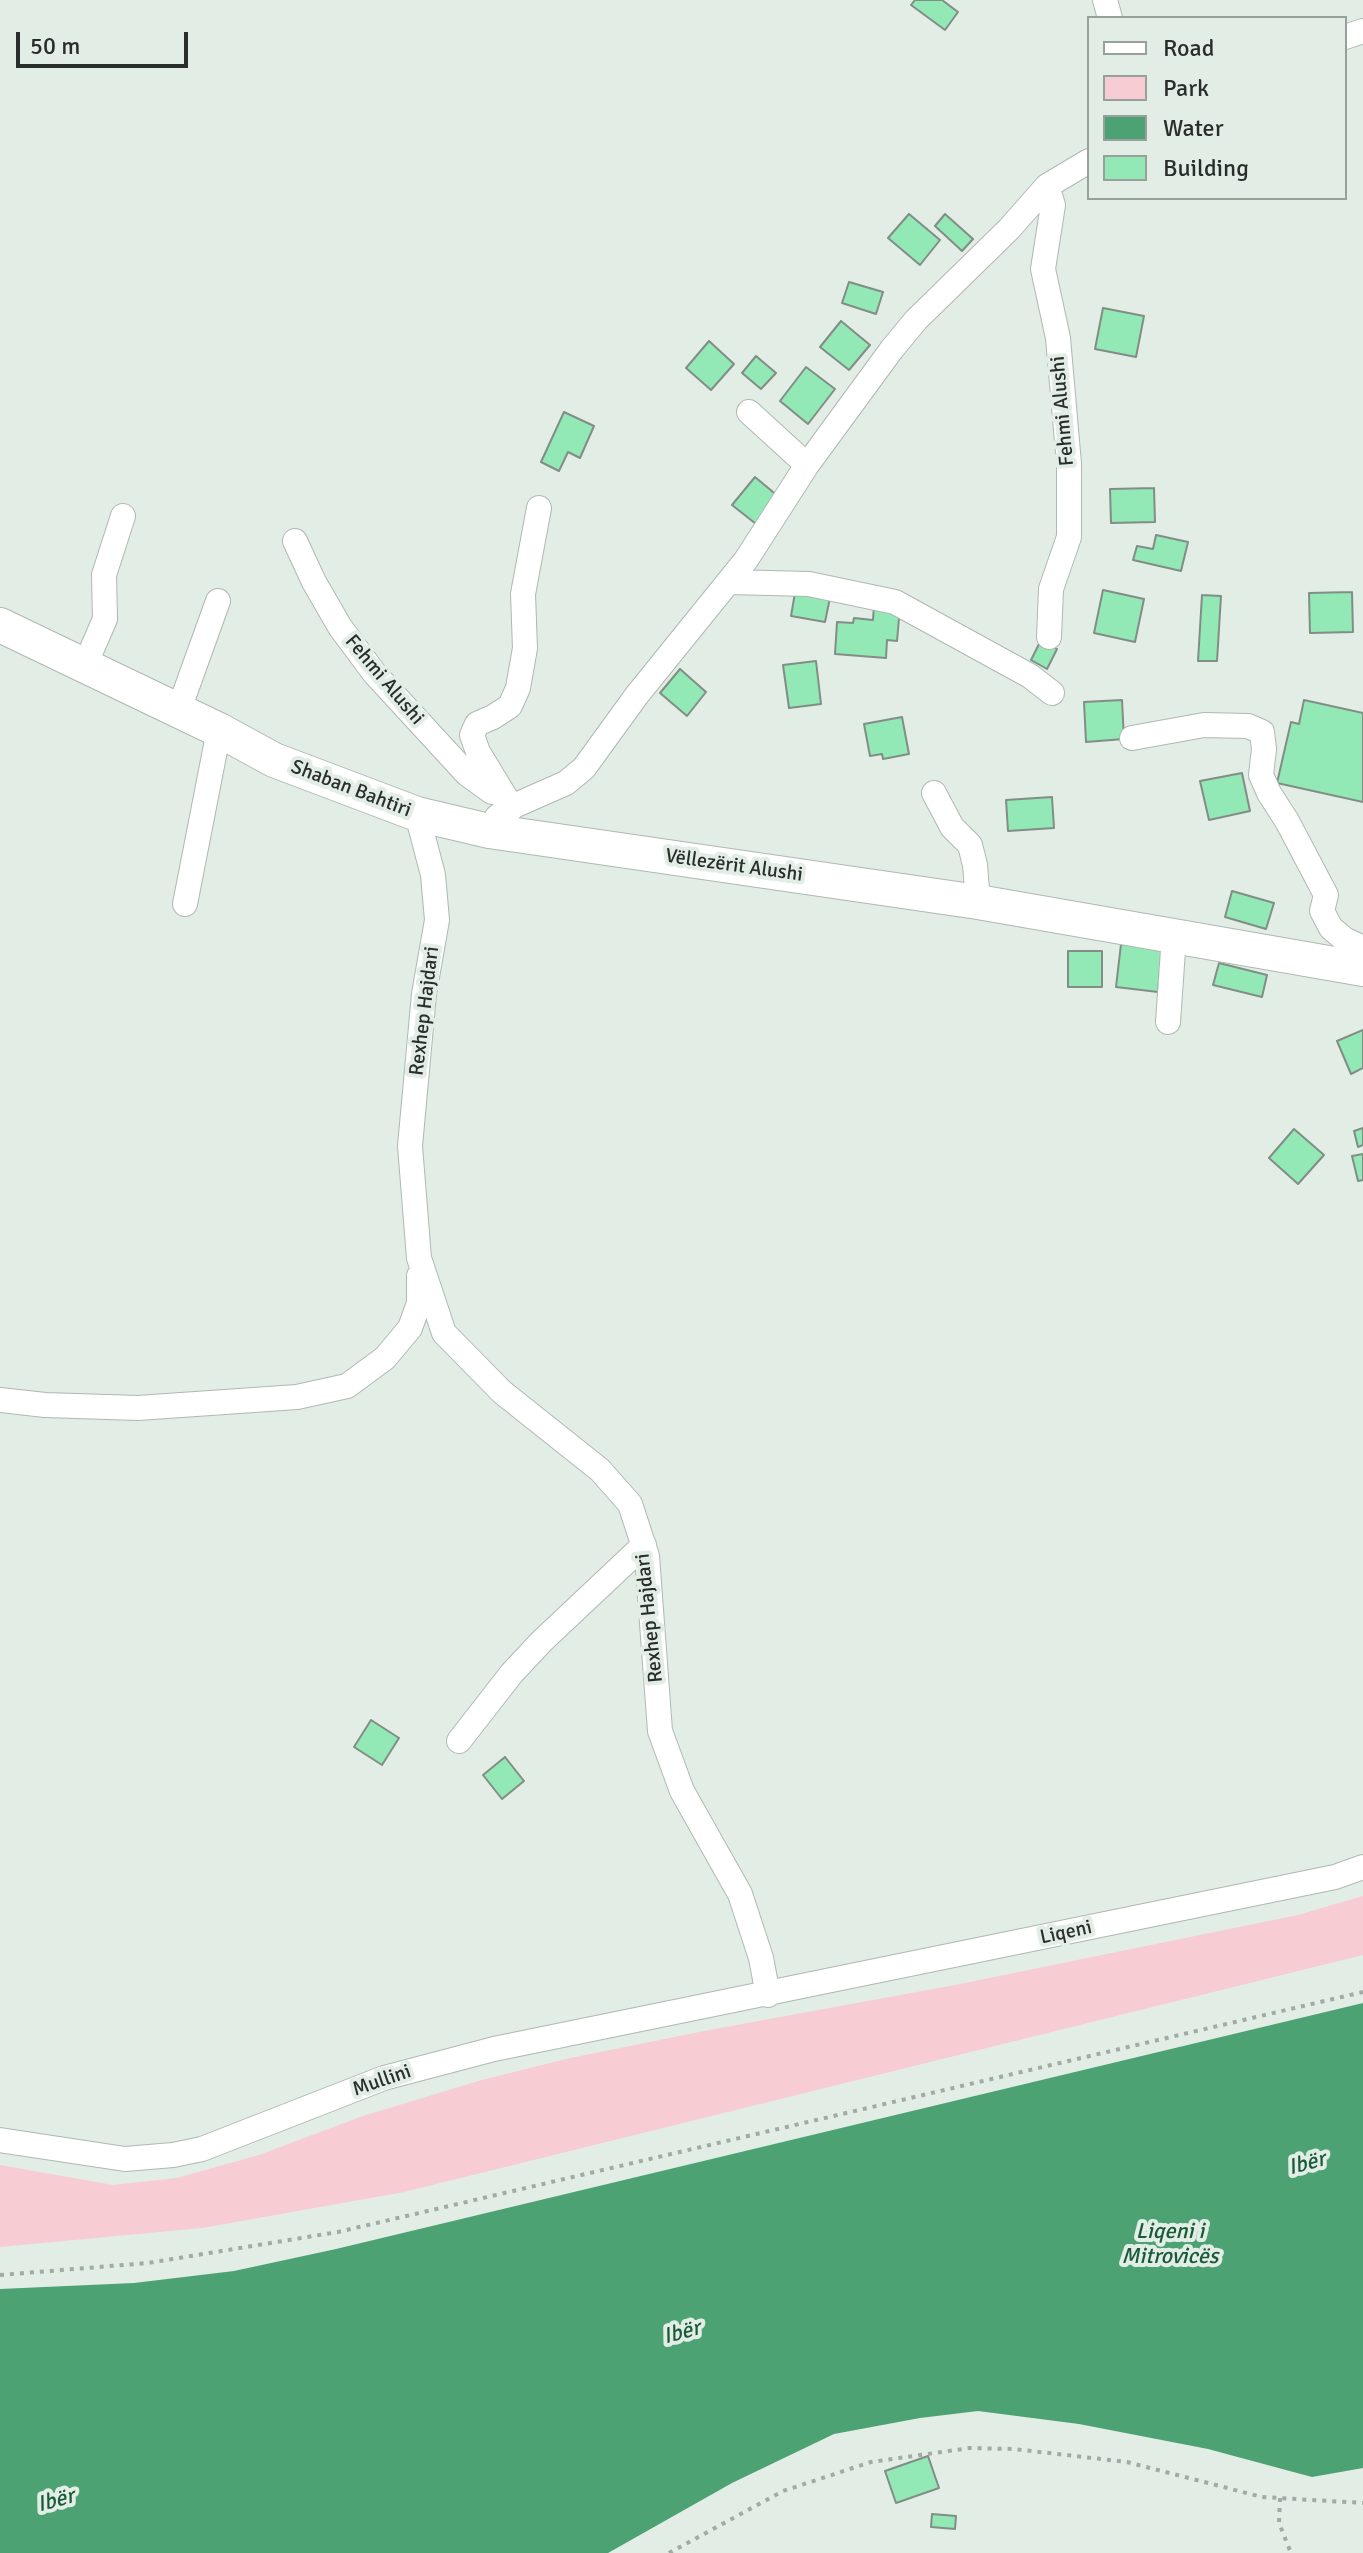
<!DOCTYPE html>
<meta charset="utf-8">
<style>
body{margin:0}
#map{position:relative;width:1363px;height:2553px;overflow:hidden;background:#e1ede5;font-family:Signika,sans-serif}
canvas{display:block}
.legend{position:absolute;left:1087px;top:16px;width:260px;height:184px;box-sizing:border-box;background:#e1ede5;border:2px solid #97a09b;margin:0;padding:10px 14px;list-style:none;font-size:24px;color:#292d2b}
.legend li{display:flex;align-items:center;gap:16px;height:40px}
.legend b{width:40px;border:2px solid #97a09b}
.scale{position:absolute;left:16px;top:32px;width:172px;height:36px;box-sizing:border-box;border:4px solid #292d2b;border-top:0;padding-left:10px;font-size:24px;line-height:28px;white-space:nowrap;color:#292d2b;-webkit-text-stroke:6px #e1ede5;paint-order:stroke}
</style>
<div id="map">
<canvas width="1363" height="2553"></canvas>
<ul class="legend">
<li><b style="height:10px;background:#fff"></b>Road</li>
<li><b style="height:22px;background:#f8ccd3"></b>Park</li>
<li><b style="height:22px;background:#4ca272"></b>Water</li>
<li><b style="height:22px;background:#92e9b5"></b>Building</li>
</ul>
<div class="scale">50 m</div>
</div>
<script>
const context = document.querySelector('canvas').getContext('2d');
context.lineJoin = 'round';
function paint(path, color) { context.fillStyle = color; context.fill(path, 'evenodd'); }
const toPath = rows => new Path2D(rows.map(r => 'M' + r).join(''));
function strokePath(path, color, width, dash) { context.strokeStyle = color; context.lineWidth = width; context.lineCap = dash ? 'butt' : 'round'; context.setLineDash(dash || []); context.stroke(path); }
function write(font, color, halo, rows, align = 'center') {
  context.font = font + ' Signika,sans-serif'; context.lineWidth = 8; context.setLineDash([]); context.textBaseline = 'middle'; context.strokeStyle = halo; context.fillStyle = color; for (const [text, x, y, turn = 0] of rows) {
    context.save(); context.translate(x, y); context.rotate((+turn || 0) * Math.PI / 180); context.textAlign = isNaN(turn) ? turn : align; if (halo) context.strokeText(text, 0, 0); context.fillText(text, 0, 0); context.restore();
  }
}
const green = toPath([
 [1363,1896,1363,1955,404,2192,202,2228,0,2247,0,2165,113,2185,177,2178,259,2155,363,2116,482,2080,566,2059,704,2031,955,1985,1298,1915]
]);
const water = toPath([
 [1363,2003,1363,2468,1312,2477,1208,2449,1079,2424,978,2411,920,2418,834,2434,732,2483,608,2553,0,2553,0,2289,134,2283,234,2271,336,2249]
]);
const building = toPath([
 [915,0,942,0,958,12,945,30,911,5,915,0],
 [909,214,940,240,920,265,888,238,909,214],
 [945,214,973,239,962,251,935,226,945,214],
 [849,282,883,292,876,314,842,303,849,282],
 [1103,308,1144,316,1136,357,1095,349,1103,308],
 [841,321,870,345,849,370,820,347,841,321],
 [709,341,734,364,711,390,686,368,709,341],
 [756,356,776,373,761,389,742,373,756,356],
 [806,367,835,389,808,424,780,401,806,367],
 [564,412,594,426,580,458,568,452,559,471,541,462,564,412],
 [755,477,779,497,756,524,732,505,755,477],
 [1154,488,1155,522,1111,523,1110,489,1154,488],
 [1156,535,1188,542,1181,571,1133,560,1137,546,1153,549,1156,535],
 [796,587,831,593,825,622,791,616,796,587],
 [1103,590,1144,599,1135,642,1094,633,1103,590],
 [1352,592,1353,632,1310,633,1309,593,1352,592],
 [1202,595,1221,596,1217,661,1198,661,1202,595],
 [874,605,900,607,897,641,887,640,886,658,835,654,837,622,853,623,854,618,873,620,874,605],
 [1041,640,1057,649,1047,669,1031,660,1041,640],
 [816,661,821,704,789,708,783,665,816,661],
 [680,669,706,692,687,716,660,693,680,669],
 [1122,700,1124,739,1086,742,1084,702,1122,700],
 [1304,700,1363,713,1363,802,1277,783,1291,722,1299,724,1304,700],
 [902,717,909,754,883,759,882,754,870,756,864,724,902,717],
 [1242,773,1250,811,1209,820,1200,781,1242,773],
 [1052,797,1054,828,1008,831,1006,800,1052,797],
 [1232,891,1274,903,1266,929,1225,917,1232,891],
 [1121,944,1162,948,1158,992,1116,987,1121,944],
 [1068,951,1102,951,1102,987,1068,987,1068,951],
 [1219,963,1267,975,1262,997,1213,985,1219,963],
 [1363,1030,1363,1068,1351,1074,1337,1041,1363,1030],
 [1363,1128,1363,1145,1358,1147,1354,1131,1363,1128],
 [1294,1129,1324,1155,1298,1184,1269,1158,1294,1129],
 [1363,1154,1363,1180,1358,1181,1352,1156,1363,1154],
 [371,1720,399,1738,382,1765,354,1747,371,1720],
 [505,1757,524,1781,502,1799,483,1775,505,1757],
 [928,2456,939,2488,896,2503,885,2471,928,2456],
 [932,2514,956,2516,955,2529,931,2527,932,2514]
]);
const path = toPath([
 [0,2275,148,2263,338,2232,1363,1992],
 [1280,2498,1279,2523,1291,2553],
 [669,2553,783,2491,871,2462,970,2448,1014,2449,1127,2462,1262,2497,1363,2503]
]);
const minor = toPath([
 [1105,0,1110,18],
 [1345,37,1363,31],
 [1047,186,1053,205,1043,269,1058,338,1069,464,1069,537,1051,589,1049,637],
 [749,412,807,465],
 [295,541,314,582,340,627,375,674,467,774,492,792,501,793],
 [730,582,809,584,895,602,1030,676,1052,693],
 [85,665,105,619,104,575,123,516],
 [178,712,218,601],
 [1132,738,1204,725,1248,726,1262,732,1264,749,1261,775,1269,793,1287,821,1326,895,1322,911,1331,928,1344,939,1363,948],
 [934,793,952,827,970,845,975,865,978,902],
 [512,808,478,752,472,735,477,724,493,717,510,706,518,688,525,648,523,594,539,508],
 [417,814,433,875,437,920,424,994,410,1146,419,1258,444,1333,502,1392,600,1470,630,1504,647,1556,660,1731,682,1791,740,1894,761,1958,768,1995],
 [489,831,497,817,507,809,566,783,584,768,637,695,746,560,807,465,892,349,916,320,1009,229,1047,186,1089,161],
 [185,904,219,730],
 [1168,1022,1174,936],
 [0,1400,45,1405,138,1408,297,1397,347,1386,385,1358,410,1328,419,1303,419,1276],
 [459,1741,512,1673,542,1641,644,1545],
 [0,2140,125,2159,173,2155,202,2149,384,2078,494,2049,1335,1877,1363,1867]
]);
const secondary = toPath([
 [0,625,219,730,274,760,417,814,489,831,978,902,1363,969]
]);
const streetNames = [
 ["Fehmi Alushi",1063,411,-95],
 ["Fehmi Alushi",384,680,50],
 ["Shaban Bahtiri",351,789,21],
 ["Vëllezërit Alushi",734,866,8],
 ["Rexhep Hajdari",425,1011,-83],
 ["Rexhep Hajdari",650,1618,-96],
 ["Liqeni",1066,1933,-12],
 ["Mullini",382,2081,-19]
];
const waterNames = [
 ["Ibër",1307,2164,-15],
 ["Liqeni i",1170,2232],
 ["Mitrovicës",1170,2257],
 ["Ibër",682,2333,-15],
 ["Ibër",56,2501,-15]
];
paint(green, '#f8ccd3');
paint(water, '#4ca272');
paint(building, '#92e9b5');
strokePath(building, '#828d86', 2);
strokePath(minor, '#aeb9b1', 26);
strokePath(secondary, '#aeb9b1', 36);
strokePath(path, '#a1aaa4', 4, [4, 6]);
strokePath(minor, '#fff', 24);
strokePath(secondary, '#fff', 34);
write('20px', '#292d2b', '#e1ede5', streetNames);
write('italic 22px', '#185938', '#e1ede5', waterNames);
</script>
